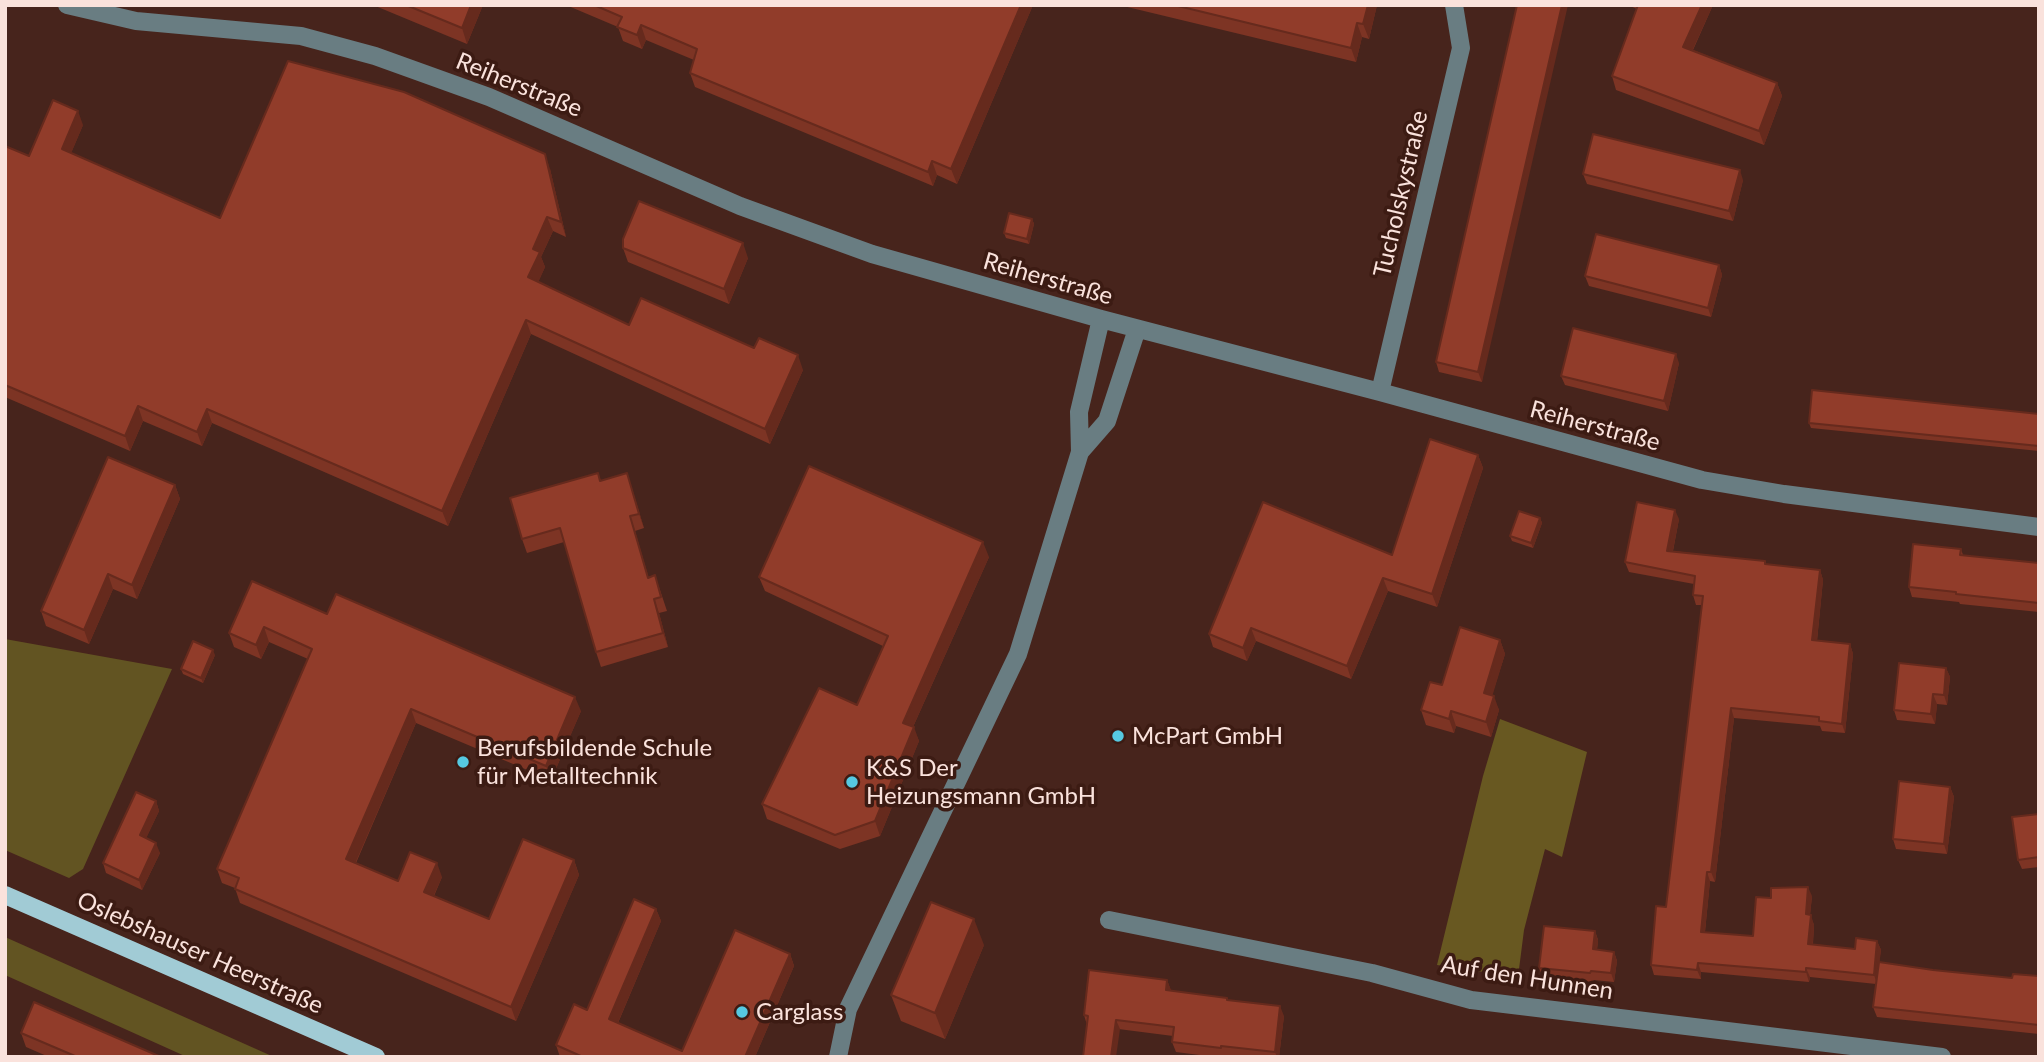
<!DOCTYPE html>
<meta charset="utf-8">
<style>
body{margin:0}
#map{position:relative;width:2044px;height:1062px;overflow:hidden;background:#47241c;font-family:Lato,sans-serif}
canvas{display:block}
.frame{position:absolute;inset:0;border:7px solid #fae2dc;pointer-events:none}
</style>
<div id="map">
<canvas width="2044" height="1062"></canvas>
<div class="frame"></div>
</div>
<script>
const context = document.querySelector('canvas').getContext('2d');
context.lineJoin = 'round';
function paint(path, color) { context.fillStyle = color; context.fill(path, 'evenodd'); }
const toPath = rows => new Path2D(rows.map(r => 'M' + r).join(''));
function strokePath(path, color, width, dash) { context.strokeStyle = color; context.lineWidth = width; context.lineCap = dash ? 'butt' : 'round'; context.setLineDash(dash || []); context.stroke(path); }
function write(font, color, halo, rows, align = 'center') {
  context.font = font + ' Lato,sans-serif'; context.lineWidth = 7; context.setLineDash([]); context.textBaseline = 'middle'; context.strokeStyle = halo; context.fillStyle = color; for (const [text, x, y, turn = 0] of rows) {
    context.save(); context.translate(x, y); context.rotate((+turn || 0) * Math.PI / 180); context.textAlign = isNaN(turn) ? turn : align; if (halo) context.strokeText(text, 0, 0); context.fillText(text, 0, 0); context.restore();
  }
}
const green = toPath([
 [1500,719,1587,752,1562,857,1545,849,1524,930,1518,977,1437,965,1483,776]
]);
const forest = toPath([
 [5,639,172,669,83,869,69,878,5,850],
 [5,937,274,1057,187,1057,5,975]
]);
const minor = toPath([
 [67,5,136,21,301,36,375,56,489,97,740,206,872,254,1101,319,1380,392,1702,480,1784,494,2039,527],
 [1380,392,1461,48,1454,5],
 [1080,452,1107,421,1137,329],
 [1109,920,1372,973,1471,1000,1942,1057],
 [838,1057,848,1009,1018,654,1080,452,1079,412,1101,319]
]);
const major = toPath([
 [5,895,376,1057]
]);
const wall = toPath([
 [373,5,483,5,467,44],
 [566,5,1033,5,957,184,937,175,933,186,695,87,690,73,694,60,646,40,642,49,623,41,618,27],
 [1119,5,1377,5,1369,39,1362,37,1356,62],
 [1517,5,1482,382,1439,372,1436,362],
 [1628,5,1713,5,1693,50,1777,83,1782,96,1764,145,1616,90,1612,76,1637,9],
 [83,125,71,153,220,218,550,169,566,237,553,231,541,257,545,267,538,282,629,325,803,370,770,444,531,334,448,526,212,423,202,446,143,421,130,451,5,397,5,146,29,156],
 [1583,174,1743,180,1733,221,1587,184],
 [1032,219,1034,224,1029,244,1006,238,1004,233],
 [623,248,748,258,729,304,628,262],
 [1719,265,1722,275,1711,317,1589,286,1585,276],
 [1679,363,1668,411,1565,385,1561,376],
 [2039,414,2039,451,1811,428,1809,423],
 [1478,455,1483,468,1437,607,1388,591,1351,679,1256,641,1247,661,1213,647,1209,634,1392,555],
 [598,473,601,481,627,473,644,528,635,531,648,577,655,575,667,611,659,613,668,647,601,667,596,652,564,542,527,553,522,539],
 [175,485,180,499,137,599,113,589,89,644,46,626,41,611],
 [1540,518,1542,523,1533,548,1512,541,1510,536],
 [1679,519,1673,551,1765,561,1766,564,1820,570,1823,580,1817,641,1850,644,1853,654,1845,733,1822,731,1820,726,1734,718,1715,882,1710,881,1705,932,1753,936,1771,898,1812,896,1810,915,1814,925,1813,944,1855,949,1877,941,1881,950,1879,962,1933,970,2012,978,2039,976,2039,1034,1877,1017,1873,1007,1876,984,1810,977,1809,982,1701,972,1701,979,1654,975,1651,965,1666,907,1702,605,1696,605,1693,595,1694,584,1629,572,1625,562],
 [1961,549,1963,555,2039,563,2039,612,1960,604,1959,602,1912,597,1909,587],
 [989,557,913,727,919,741,880,836,840,849,767,819,762,804,857,705,883,646,765,591,759,577],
 [327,614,581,711,551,780,416,723,356,863,398,881,442,877,434,896,489,919,574,860,579,875,516,1021,240,903,235,888,222,883,217,869,308,659,269,642,261,659,234,647,229,633],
 [1500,640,1505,654,1492,695,1499,710,1491,737,1456,726,1454,733,1426,725,1421,710,1442,685],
 [215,655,203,683,183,674,181,669],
 [1946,668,1950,677,1947,705,1937,704,1935,724,1897,720,1894,710],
 [1950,787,1954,797,1947,854,1896,849,1893,839],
 [156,801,159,811,146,838,160,853,142,890,106,873,103,863],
 [2039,814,2039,867,2022,869,2018,860],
 [656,909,661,921,618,1023,682,1051,790,954,794,966,755,1057,560,1057,556,1045,587,1010],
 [1595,931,1598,940,1597,950,1614,952,1617,961,1614,982,1594,980,1593,982,1543,977,1539,968],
 [984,945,945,1039,901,1021,891,995],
 [1167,980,1171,991,1228,1001,1284,1016,1279,1057,1237,1057,1225,1055,1225,1057,1215,1057,1176,1052,1172,1042,1173,1036,1087,1025,1084,1015],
 [21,1033,161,1057,49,1057,26,1047]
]);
const shadedWall = toPath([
 [471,5,483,5,467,44,462,28],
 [1021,5,1033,5,957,184,951,169],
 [1368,5,1377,5,1369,39,1363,24],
 [1562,5,1568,5,1482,382,1478,372],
 [1702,5,1713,5,1688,60,1683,47],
 [1357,23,1362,37,1356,62,1351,48],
 [641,25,646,40,642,49,637,35],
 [1777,83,1782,96,1764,145,1759,131],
 [78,111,83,125,67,163,62,149],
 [545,154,550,169,566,237,561,222],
 [932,161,937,175,933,186,928,172],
 [1740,170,1743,180,1733,221,1729,211],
 [547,217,553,231,541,257,545,267,534,292,528,277,533,249],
 [1032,219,1034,224,1029,244,1027,239],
 [743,243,748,258,729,304,724,289],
 [1719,265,1722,275,1711,317,1708,308],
 [526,320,531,334,448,526,442,511],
 [1676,354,1679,363,1668,411,1664,401],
 [798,355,803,370,770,444,765,429],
 [138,406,143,421,130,451,125,436],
 [207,409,212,423,202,446,197,432],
 [1478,455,1483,468,1437,607,1432,594],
 [627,473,632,488,644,528,639,514],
 [175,485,180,499,137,599,132,585],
 [1675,510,1679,519,1671,560,1667,551],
 [630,516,635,531,653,592,648,578],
 [1540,518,1542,523,1533,548,1531,543],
 [983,542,989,557,908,738,903,723],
 [1820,570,1823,580,1816,650,1812,640],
 [108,574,113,589,89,644,84,630],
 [1383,578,1388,591,1351,679,1347,666],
 [654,599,659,613,668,647,663,633],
 [264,627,269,642,261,659,256,645],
 [1251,628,1256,641,1247,661,1243,648],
 [1500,640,1505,654,1489,707,1484,693],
 [1850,644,1853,654,1845,733,1842,724],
 [213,650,215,655,203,683,201,678],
 [1946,668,1950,677,1947,705,1944,695],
 [1933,694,1937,704,1935,724,1931,714],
 [1494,696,1499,710,1491,737,1486,722],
 [575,697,581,711,551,780,546,766],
 [1731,708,1734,718,1715,882,1711,872],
 [411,709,416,723,351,873,346,859],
 [1451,711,1456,726,1454,733,1449,719],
 [914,727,919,741,880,836,875,821],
 [1950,787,1954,797,1947,854,1944,844],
 [156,801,159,811,143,845,140,835],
 [156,843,160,853,142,890,139,880],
 [574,860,579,875,516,1021,511,1007],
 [437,863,442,877,429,906,424,892],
 [1707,872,1710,881,1704,941,1701,932],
 [1808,887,1812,896,1809,924,1806,914],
 [656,909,661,921,614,1032,609,1019],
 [1811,915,1814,925,1812,953,1808,944],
 [974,919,984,945,945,1039,935,1013],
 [1595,931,1598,940,1596,958,1593,949],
 [1877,941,1881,950,1877,984,1874,975],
 [1614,952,1617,961,1614,982,1611,973],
 [790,954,794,966,755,1057,745,1057],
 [1698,963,1701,972,1701,979,1697,970],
 [1806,968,1810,977,1809,982,1806,972],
 [1167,980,1171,990,1170,1000,1166,990],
 [1280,1006,1284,1016,1279,1057,1277,1057,1275,1052],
 [1116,1020,1120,1029,1116,1057,1111,1057]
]);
const building = toPath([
 [406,5,471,5,462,28,406,5],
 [594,5,1021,5,951,169,932,161,928,172,690,73,697,49,641,25,637,35,617,27,622,17,594,5],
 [1174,5,1368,5,1363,24,1357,23,1351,48,1174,5],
 [1517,5,1562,5,1478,372,1436,362,1517,5],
 [1638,5,1702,5,1683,47,1777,83,1759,131,1612,76,1638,5],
 [288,61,404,92,545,154,561,222,547,217,533,249,540,252,528,277,629,325,641,298,754,348,759,338,798,355,765,429,526,320,442,511,207,409,197,432,138,406,125,436,5,385,5,146,29,156,53,100,78,111,62,149,220,218,288,61],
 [1593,134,1740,170,1729,211,1583,174,1593,134],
 [639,201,743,243,724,289,623,248,623,239,639,201],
 [1009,213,1032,219,1027,239,1004,233,1009,213],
 [1596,234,1719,265,1708,308,1585,276,1596,234],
 [1573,328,1676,354,1664,401,1561,376,1573,328],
 [1812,390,2039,414,2039,446,1809,423,1812,390],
 [1430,439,1478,455,1432,594,1383,578,1347,666,1251,628,1243,648,1209,634,1263,502,1392,555,1430,439],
 [108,457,175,485,132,585,108,574,84,630,41,611,108,457],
 [809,466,983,542,903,723,914,727,875,821,835,835,762,804,819,688,857,705,888,636,759,577,809,466],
 [598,473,600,481,627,473,639,514,630,516,648,578,655,575,661,597,654,599,663,633,596,652,560,528,522,539,510,498,598,473],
 [1637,502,1675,510,1667,551,1765,561,1765,564,1820,570,1812,640,1850,644,1842,724,1819,721,1819,717,1731,708,1711,872,1707,872,1701,932,1753,936,1756,897,1771,898,1771,888,1808,887,1806,914,1811,915,1808,944,1855,949,1856,938,1877,941,1874,975,1806,968,1806,972,1698,963,1697,970,1651,965,1656,906,1666,907,1703,596,1693,595,1695,576,1625,562,1637,502],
 [1519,511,1540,518,1531,543,1510,536,1519,511],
 [1913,544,1961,549,1960,555,2039,563,2039,603,1956,594,1956,592,1909,587,1913,544],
 [252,581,327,614,336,594,575,697,546,766,411,709,346,859,398,881,410,852,437,863,424,892,489,919,523,839,574,860,511,1007,235,889,239,878,217,869,312,649,264,627,256,645,229,633,252,581],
 [1460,627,1500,640,1484,693,1494,696,1486,722,1451,711,1449,719,1421,710,1430,682,1442,685,1460,627],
 [193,641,213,650,201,678,181,669,193,641],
 [1899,663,1946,668,1944,695,1933,694,1931,714,1894,710,1899,663],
 [1899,781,1950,787,1944,844,1893,839,1899,781],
 [136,792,156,801,140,835,156,843,139,880,103,863,136,792],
 [2039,814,2039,857,2018,860,2012,817,2039,814],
 [634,899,656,909,609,1019,682,1051,735,930,790,954,745,1057,583,1057,556,1045,574,1004,587,1010,634,899],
 [931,902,974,919,935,1013,891,995,931,902],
 [1544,926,1595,931,1593,949,1614,952,1611,973,1591,971,1590,973,1539,968,1544,926],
 [1879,962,1933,970,2012,978,2013,974,2039,976,2039,1025,1873,1007,1879,962],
 [1089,970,1167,980,1166,990,1227,998,1227,1000,1280,1006,1275,1052,1221,1046,1221,1048,1172,1042,1174,1027,1116,1020,1111,1057,1083,1057,1088,1016,1084,1015,1089,970],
 [34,1002,161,1057,75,1057,75,1056,21,1033,34,1002]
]);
const markers = [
 [1118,736,7,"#56c9e1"],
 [463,762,7,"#56c9e1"],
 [852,782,7,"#56c9e1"],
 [742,1012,7,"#56c9e1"]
];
const streetNames = [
 ["Reiherstraße",519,85,22],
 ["Tucholskystraße",1401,194,-77],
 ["Reiherstraße",1048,279,16],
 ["Reiherstraße",1595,426,15],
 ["Oslebshauser Heerstraße",200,953,24],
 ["Auf den Hunnen",1527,978,9]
];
const poiNames = [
 ["McPart GmbH",1132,736],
 ["Berufsbildende Schule",477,748],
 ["für Metalltechnik",477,776],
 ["K&S Der",866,768],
 ["Heizungsmann GmbH",866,796],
 ["Carglass",756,1012]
];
paint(green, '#685821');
paint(forest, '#625422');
strokePath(minor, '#697d82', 18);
strokePath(major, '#a1cbd5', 18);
paint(wall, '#7d3424');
paint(shadedWall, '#662a1d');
paint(building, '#913c2a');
strokePath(building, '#662a1d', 2);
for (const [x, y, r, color] of markers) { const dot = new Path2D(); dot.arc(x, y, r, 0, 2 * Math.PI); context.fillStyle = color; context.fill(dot); strokePath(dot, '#3c1b13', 2.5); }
write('24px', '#fae2dc', '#3c1b13', streetNames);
write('24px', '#fae2dc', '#3c1b13', poiNames, 'left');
</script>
